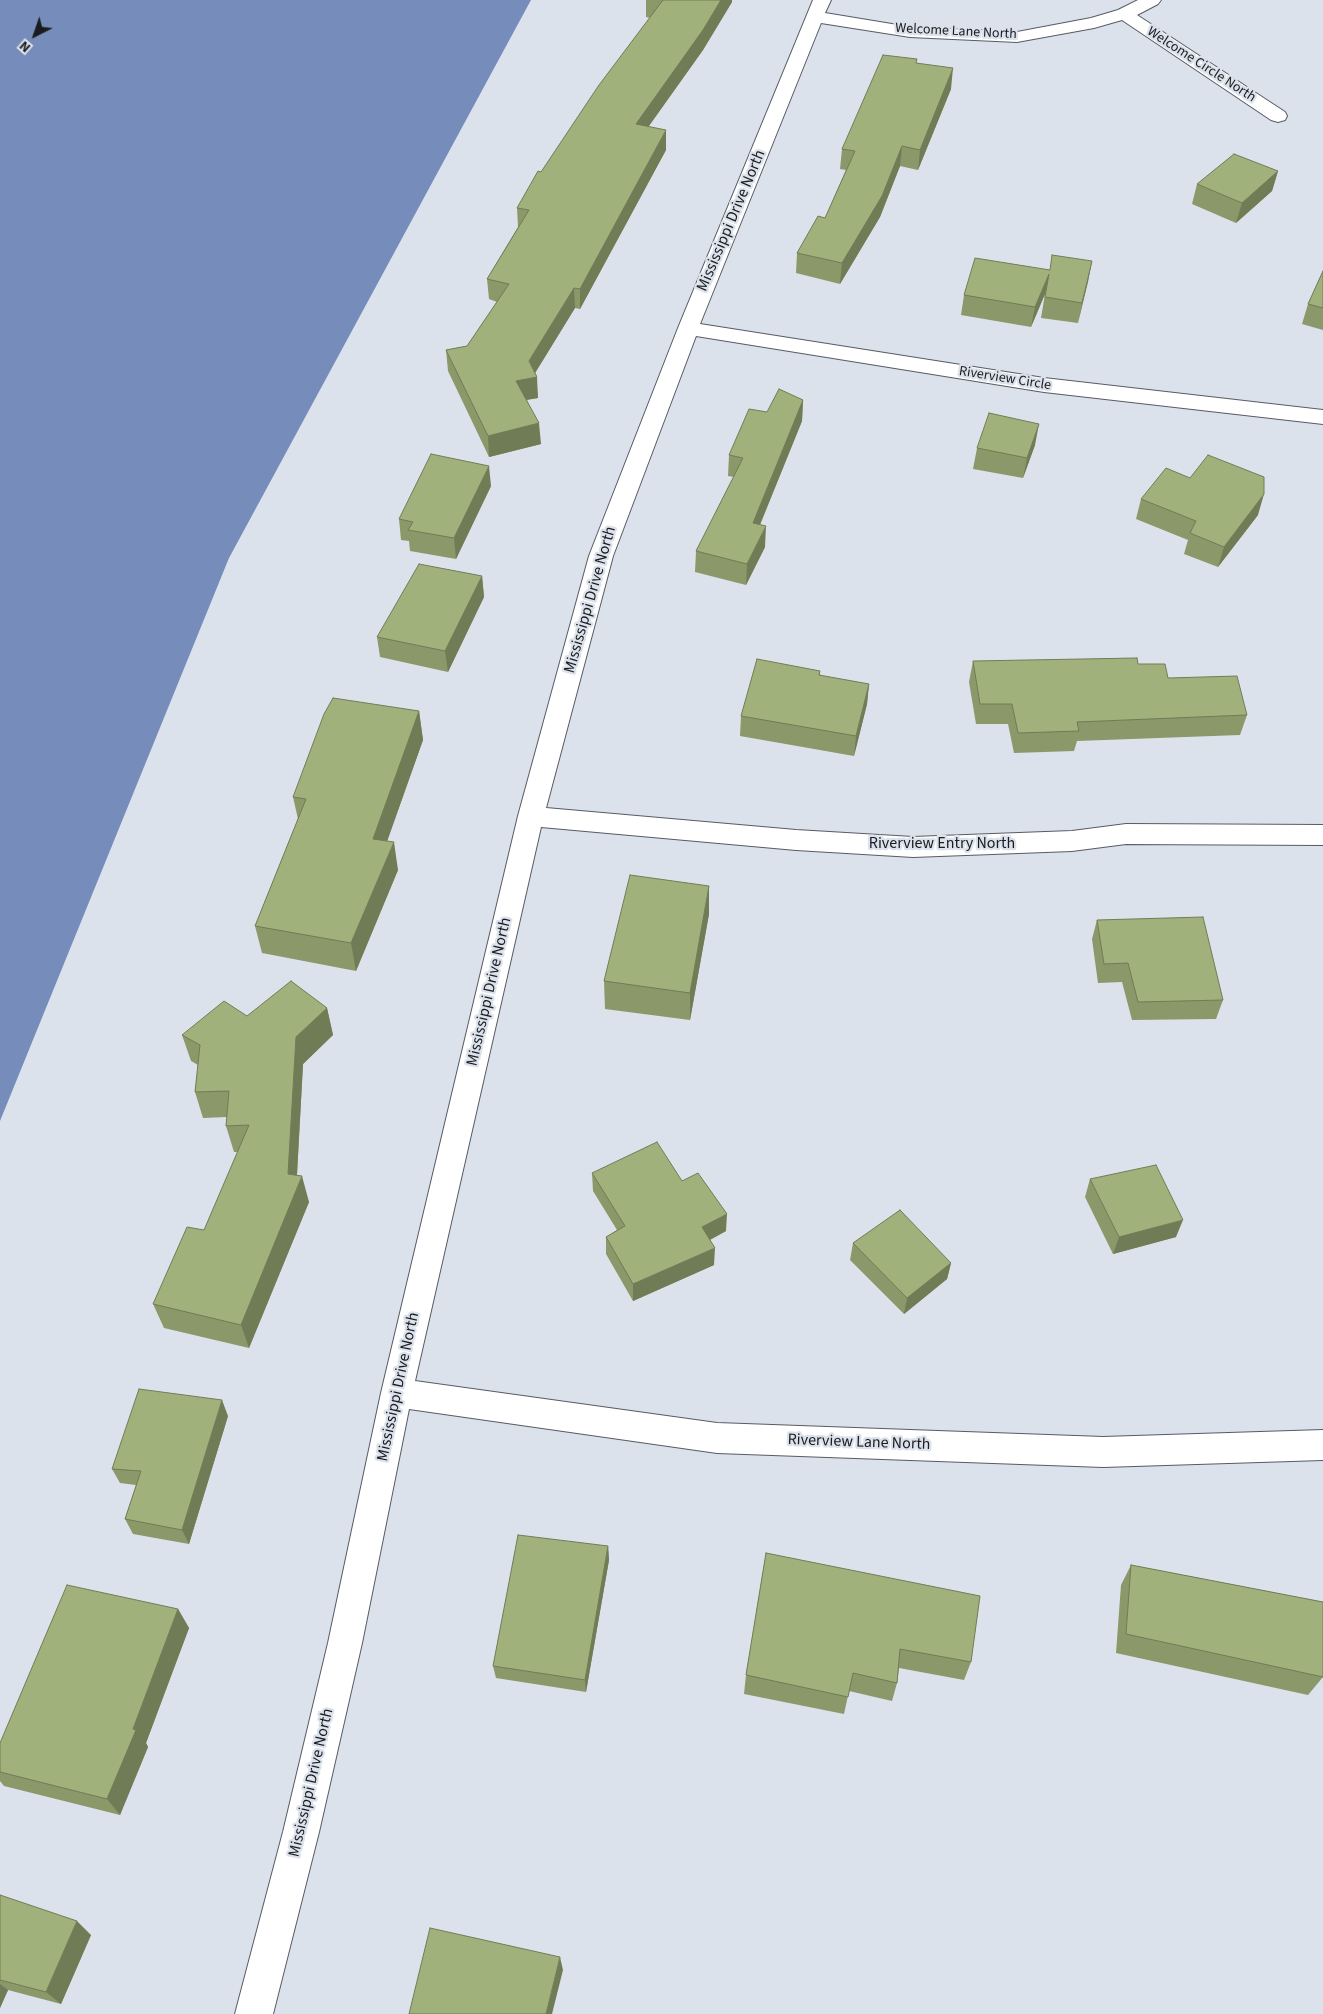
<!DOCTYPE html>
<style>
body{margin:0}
#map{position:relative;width:1323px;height:2014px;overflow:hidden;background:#dce2ec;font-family:"Source Sans 3",sans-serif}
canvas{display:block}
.north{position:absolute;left:10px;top:10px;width:50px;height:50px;-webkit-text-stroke:4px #dce2ec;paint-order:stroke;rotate:221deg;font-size:14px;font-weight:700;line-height:20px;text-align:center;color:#191b1e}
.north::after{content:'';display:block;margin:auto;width:18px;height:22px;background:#191b1e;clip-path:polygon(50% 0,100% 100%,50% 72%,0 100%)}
</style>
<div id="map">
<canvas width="1323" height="2014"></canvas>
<div class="north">N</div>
</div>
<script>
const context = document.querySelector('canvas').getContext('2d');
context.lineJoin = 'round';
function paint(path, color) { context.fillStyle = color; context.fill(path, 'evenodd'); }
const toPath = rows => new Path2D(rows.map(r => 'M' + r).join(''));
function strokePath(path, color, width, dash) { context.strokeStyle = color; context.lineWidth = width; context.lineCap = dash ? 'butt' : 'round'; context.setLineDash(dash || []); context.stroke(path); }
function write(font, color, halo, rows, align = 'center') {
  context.font = font + ' "Source Sans 3",sans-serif'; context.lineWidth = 4.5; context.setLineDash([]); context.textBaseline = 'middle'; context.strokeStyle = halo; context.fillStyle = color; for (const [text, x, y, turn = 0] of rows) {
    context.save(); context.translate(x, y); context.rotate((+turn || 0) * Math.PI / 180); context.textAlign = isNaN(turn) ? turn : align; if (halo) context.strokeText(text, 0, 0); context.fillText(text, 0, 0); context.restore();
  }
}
const water = toPath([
 [0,0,531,0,229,558,0,1121]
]);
const street = toPath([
 [813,0,831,0,825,13,910,27,1017,32,1091,18,1118,10,1138,0,1161,0,1158,4,1137,15,1285,112,1287,116,1285,120,1278,122,1271,120,1122,20,1094,28,1017,42,910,37,821,23,700,324,1044,378,1323,410,1323,424,1044,392,696,336,613,556,546,808,796,830,913,837,1072,831,1126,824,1323,825,1323,845,1126,844,1072,851,913,857,796,850,541,827,415,1381,717,1423,1103,1437,1323,1430,1323,1460,1103,1467,717,1453,409,1409,362,1643,319,1832,273,2014,235,2014,283,1832,328,1643,381,1393,518,816,589,556,678,328,813,0]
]);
const wall = toPath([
 [646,0,732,0,732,2,703,50,649,126,666,150,580,309,575,308,535,373,538,398,527,400,541,444,489,457,448,371,446,350,467,346,497,302,489,299,487,279,518,227,517,208,541,172,650,18,646,17],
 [916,63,951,89,918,170,900,166,880,217,840,284,796,273,797,253,825,218,846,170,840,169,842,149],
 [1278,171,1272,191,1236,223,1192,204,1197,184],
 [1092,261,1078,323,1041,318,1045,294,1031,327,961,315,964,295,1050,270],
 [1323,271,1323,330,1302,324,1308,304],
 [803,400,802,421,760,525,765,547,746,585,695,572,696,551,734,477,728,476,729,455,767,412],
 [1035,445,1023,478,973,469,977,448],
 [491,486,456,559,410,551,409,541,401,540,399,519],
 [1141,499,1258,515,1218,567,1184,554,1188,540,1136,519],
 [482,576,484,597,448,672,380,657,377,637],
 [973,661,1138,664,1247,715,1240,735,1077,741,1074,751,1014,753,1008,724,976,724,969,682],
 [820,671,820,676,869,684,867,704,854,756,740,736,741,716],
 [419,711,423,740,387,841,398,870,356,971,262,953,255,926,298,819,293,797],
 [709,886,709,914,690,1020,605,1009,604,981],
 [1097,920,1223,1000,1216,1019,1132,1020,1122,982,1098,983,1092,939],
 [327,1008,333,1035,303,1064,297,1175,309,1202,249,1348,164,1328,153,1304,204,1230,238,1152,234,1152,226,1126,227,1117,203,1118,195,1092,198,1065,191,1061,182,1035,247,1016],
 [592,1173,682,1181,726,1231,710,1240,714,1265,633,1301,606,1254,606,1237,617,1230,593,1191],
 [1090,1179,1176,1237,1113,1254,1085,1197],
 [853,1243,951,1263,947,1279,904,1314,850,1260],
 [228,1416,189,1544,133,1534,125,1519,136,1485,120,1483,112,1469],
 [608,1546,609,1560,586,1692,496,1678,493,1666],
 [766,1553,971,1662,964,1680,899,1668,897,1683,892,1701,849,1691,844,1714,744,1694,746,1675],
 [1131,1565,1323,1602,1323,1677,1308,1695,1116,1653,1121,1585],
 [178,1609,189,1628,146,1743,148,1747,120,1815,4,1786,0,1781,0,1743],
 [0,1895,91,1935,61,2004,8,1990,0,2008]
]);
const shadedWall = toPath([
 [721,0,732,0,732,2,703,50,636,144,636,124],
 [953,68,951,89,918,170,920,150],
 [666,130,666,150,580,309,580,289],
 [902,146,900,166,880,217,840,284,842,263],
 [1278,171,1272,191,1236,223,1242,203],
 [1092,261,1088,282,1078,323,1082,303],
 [1049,274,1045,294,1031,327,1035,307],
 [574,288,575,308,532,378,537,377,538,398,518,401,516,381],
 [803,400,802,421,752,544,753,523],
 [539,423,541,444,489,457,488,436],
 [1039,424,1035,445,1023,478,1027,458],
 [489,466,491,486,456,559,454,538],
 [1264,494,1258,515,1218,567,1224,547],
 [766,526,765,547,746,585,747,564],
 [482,576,484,597,448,672,445,651],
 [869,684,867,704,854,756,856,736],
 [419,711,423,740,378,867,373,839],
 [394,842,398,870,356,971,351,943],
 [709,886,709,914,690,1020,690,993],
 [327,1008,333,1035,303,1064,296,1192,302,1176,309,1202,249,1348,241,1325,288,1174,296,1037],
 [727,1214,726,1231,702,1244,702,1227],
 [1183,1220,1176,1237,1113,1254,1119,1237],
 [715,1248,714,1265,633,1301,633,1284],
 [951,1263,947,1279,904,1314,907,1298],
 [222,1400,228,1416,189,1544,182,1530],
 [608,1546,609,1560,586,1692,585,1680],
 [178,1609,189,1628,146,1743,148,1747,120,1815,107,1799],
 [77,1921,91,1935,61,2004,46,1992],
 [560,1957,563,1970,552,2014,546,2014],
 [0,1984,8,1990,0,2008]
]);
const building = toPath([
 [663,0,721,0,703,30,636,124,666,130,580,289,574,288,529,361,537,377,516,381,539,423,488,436,446,350,467,346,509,284,487,279,529,210,517,208,538,171,541,172,599,85,663,0],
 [883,55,917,59,916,63,953,68,920,150,902,146,882,196,842,263,797,253,818,216,825,218,855,151,842,149,883,55],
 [1234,154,1278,171,1242,203,1197,184,1234,154],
 [1052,255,1092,261,1082,303,1045,297,1049,274,1035,307,964,295,975,258,1050,270,1052,255],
 [1323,271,1323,308,1308,304,1323,271],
 [779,389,803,400,753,523,766,526,747,564,696,551,743,458,729,455,749,409,767,412,779,389],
 [989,413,1039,424,1027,458,977,448,989,413],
 [431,454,489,466,454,538,408,530,413,522,399,519,431,454],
 [1208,455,1264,477,1264,494,1224,547,1190,533,1196,521,1141,499,1166,468,1190,478,1208,455],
 [419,564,482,576,445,651,377,637,419,564],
 [1137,658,1138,664,1165,664,1168,678,1237,676,1247,715,1077,722,1079,731,1018,733,1012,704,980,704,973,661,1137,658],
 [757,659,820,671,819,675,869,684,856,736,741,716,757,659],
 [333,698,419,711,373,839,394,842,351,943,255,926,306,799,293,797,324,714,333,698],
 [630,875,709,886,690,993,604,981,630,875],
 [1203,917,1223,1000,1138,1002,1128,963,1104,964,1097,920,1203,917],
 [291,981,327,1008,296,1037,288,1174,302,1176,241,1325,153,1304,187,1227,204,1230,249,1125,226,1126,229,1091,195,1092,200,1045,182,1035,224,1001,247,1016,291,981],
 [657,1142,682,1181,698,1173,727,1214,702,1227,715,1248,633,1284,606,1237,625,1226,592,1173,657,1142],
 [1156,1165,1183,1220,1119,1237,1090,1179,1156,1165],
 [900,1210,951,1263,907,1298,853,1243,900,1210],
 [139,1389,222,1400,182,1530,125,1519,141,1471,112,1469,139,1389],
 [518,1535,608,1546,585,1680,493,1666,518,1535],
 [766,1553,980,1596,971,1662,900,1649,897,1683,853,1673,848,1697,746,1675,766,1553],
 [1131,1565,1323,1602,1323,1677,1126,1634,1131,1565],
 [67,1585,178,1609,133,1729,136,1730,107,1799,0,1772,0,1743,67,1585],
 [0,1895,77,1921,46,1992,0,1980,0,1895],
 [430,1928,560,1957,546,2014,409,2014,430,1928]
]);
const farStreetnames = [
 ["Welcome Lane North",956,32,3],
 ["Welcome Circle North",1201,65,33],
 ["Riverview Circle",1005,379,9]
];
const streetNames = [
 ["Mississippi Drive North",732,221,-67],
 ["Mississippi Drive North",591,600,-74],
 ["Riverview Entry North",942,844],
 ["Mississippi Drive North",490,992,-77],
 ["Mississippi Drive North",399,1387,-78],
 ["Riverview Lane North",859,1443,2],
 ["Mississippi Drive North",312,1783,-77]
];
paint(water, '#768dbc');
strokePath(street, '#575b64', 2);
paint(street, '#fff');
paint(wall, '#8a986a');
paint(shadedWall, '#707c56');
paint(building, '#a0b17b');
strokePath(building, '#707c56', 1);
write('14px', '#191b1e', '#dce2ec', farStreetnames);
write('16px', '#191b1e', '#dce2ec', streetNames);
</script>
